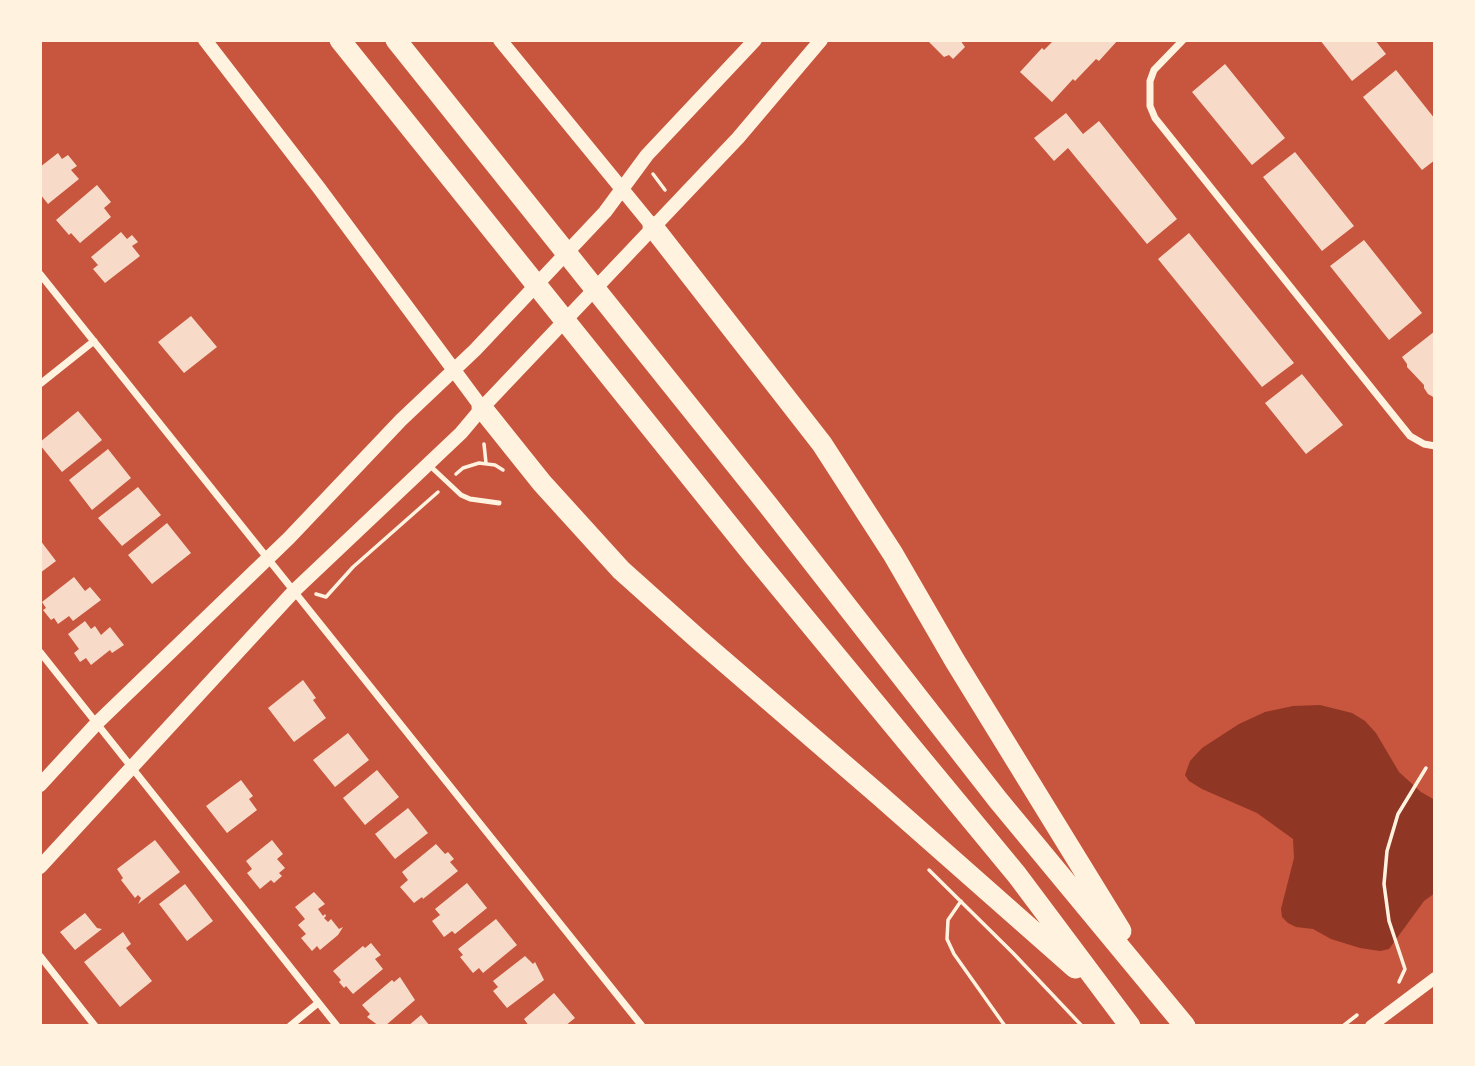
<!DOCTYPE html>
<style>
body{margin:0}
#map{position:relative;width:1475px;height:1066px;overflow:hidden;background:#c8553d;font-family:Signika,sans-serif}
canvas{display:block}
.frame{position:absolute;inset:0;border:42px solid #fff3e0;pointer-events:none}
</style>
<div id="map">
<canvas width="1475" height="1066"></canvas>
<div class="frame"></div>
</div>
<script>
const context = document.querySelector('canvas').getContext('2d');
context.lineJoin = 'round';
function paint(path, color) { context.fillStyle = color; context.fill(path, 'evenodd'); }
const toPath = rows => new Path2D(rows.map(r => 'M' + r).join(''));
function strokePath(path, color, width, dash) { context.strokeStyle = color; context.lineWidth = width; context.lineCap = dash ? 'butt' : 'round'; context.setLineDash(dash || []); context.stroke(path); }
const water = toPath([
 [1320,705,1352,713,1365,721,1376,733,1399,772,1421,792,1435,800,1435,893,1424,901,1389,949,1380,951,1360,948,1331,939,1313,929,1296,927,1288,923,1282,917,1281,909,1294,858,1293,839,1257,813,1202,789,1189,781,1185,775,1190,761,1202,748,1239,724,1265,712,1293,706]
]);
const building = toPath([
 [927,40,960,40,965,47,953,59,949,55,944,57],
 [1054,40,1118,40,1099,61,1096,59,1075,81,1073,79,1052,102,1020,72,1042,48,1044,50],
 [1320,40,1375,40,1386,54,1352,81],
 [1225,64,1285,138,1252,165,1192,92],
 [1396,70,1435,119,1435,160,1422,170,1363,97],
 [1066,113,1083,134,1099,121,1177,219,1147,244,1068,148,1054,161,1034,138],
 [1295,152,1354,226,1322,251,1263,177],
 [58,153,62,159,68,155,77,166,71,170,79,179,48,204,40,194,40,167],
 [97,185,111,202,104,208,111,217,80,243,71,233,69,235,56,220],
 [121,232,127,239,132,235,138,242,132,246,140,256,105,283,93,269,98,265,91,257],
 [1189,233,1294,363,1262,387,1158,259],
 [1364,240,1422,313,1389,340,1330,266],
 [191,316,217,347,184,373,158,342],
 [1435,331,1435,398,1428,394,1424,388,1424,385,1407,367,1407,364,1402,357],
 [1302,374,1343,425,1306,454,1265,403],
 [78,411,102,440,62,472,40,445,40,442],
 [108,449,131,478,92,510,69,480],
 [138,487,161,515,122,546,98,518],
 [167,523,191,553,152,584,128,555],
 [40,540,56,561,40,573],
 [74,577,85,591,90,587,101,600,73,621,69,616,58,624,54,618,51,620,43,610,46,608,42,602],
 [85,621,91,629,95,626,101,635,110,627,124,645,112,653,110,650,91,665,86,658,80,662,74,653,79,649,68,634],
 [303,680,316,698,313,700,326,718,294,742,268,708],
 [348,733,369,760,335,787,313,760],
 [377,770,399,797,365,825,343,798],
 [241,780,253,796,249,799,257,810,227,833,206,806],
 [408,808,428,833,395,859,375,834],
 [155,840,180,872,138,904,141,898,138,895,135,898,121,880,123,878,117,869],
 [272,840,283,854,277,859,285,868,279,873,282,876,274,883,271,880,260,889,247,873,252,869,246,861],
 [436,844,445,854,448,852,454,859,450,862,458,871,423,899,422,897,414,903,400,887,408,880,402,872],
 [467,883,487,908,455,934,452,931,444,937,432,921,440,915,435,909],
 [185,884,213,921,187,941,159,904],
 [314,892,325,904,318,909,323,916,325,914,326,916,324,918,328,922,331,919,339,929,343,927,338,935,320,950,317,946,312,951,301,938,306,934,298,925,305,919,295,907],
 [85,913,97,928,102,929,75,950,60,932],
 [496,919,517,945,483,973,479,968,473,973,460,957,463,955,458,949],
 [123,932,131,944,126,948,152,981,120,1007,84,962],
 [371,943,381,955,375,959,383,969,353,994,346,986,344,988,339,982,341,980,333,971,363,946,365,948],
 [525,956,533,964,535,962,544,980,507,1008,493,991,498,987,493,981],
 [400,977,415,1000,385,1026,379,1026,367,1017,370,1014,362,1005,392,980,394,982],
 [554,993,575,1018,565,1026,529,1026,524,1019],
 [421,1015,430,1026,408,1026]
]);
const path = toPath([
 [653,174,665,190],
 [484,444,486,463],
 [456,474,463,468,479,463,495,465,503,470],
 [316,594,326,597,353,567,438,492],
 [929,870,1013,953,1082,1026],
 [961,901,948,920,947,939,954,954,1005,1026],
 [1399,982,1405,969,1389,921,1384,884,1387,851,1398,814,1426,768],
 [1343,1026,1357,1015]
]);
const service = toPath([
 [429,465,461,495,470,499,499,503]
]);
const minor = toPath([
 [1183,40,1154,70,1150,81,1150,106,1155,118,1410,436,1424,444,1435,446],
 [40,274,642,1026],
 [40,384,94,341],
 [40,652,337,1026],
 [40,956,95,1026],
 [290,1026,318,1003]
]);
const tertiary = toPath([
 [1371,1026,1435,978]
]);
const secondary = toPath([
 [205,40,319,188,482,408],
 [500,40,653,227],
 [40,785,97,723,289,538,401,420,475,350,605,212,647,155,755,40],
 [40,867,295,590,461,433,482,408,738,138,821,40]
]);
const motorway = toPath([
 [340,40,753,555,1017,875,1130,1026],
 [396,40,768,505,998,800,1185,1026],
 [653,227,822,444,893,554,955,661,1121,931],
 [482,408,542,483,621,570,698,639,879,795,1075,968]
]);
paint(water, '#8f3625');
paint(building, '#f7dbc8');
strokePath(path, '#fff3e0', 3.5);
strokePath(service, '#fff3e0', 5);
strokePath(minor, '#fff3e0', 7);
strokePath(tertiary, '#fff3e0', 12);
strokePath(secondary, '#fff3e0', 14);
strokePath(motorway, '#fff3e0', 21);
</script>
